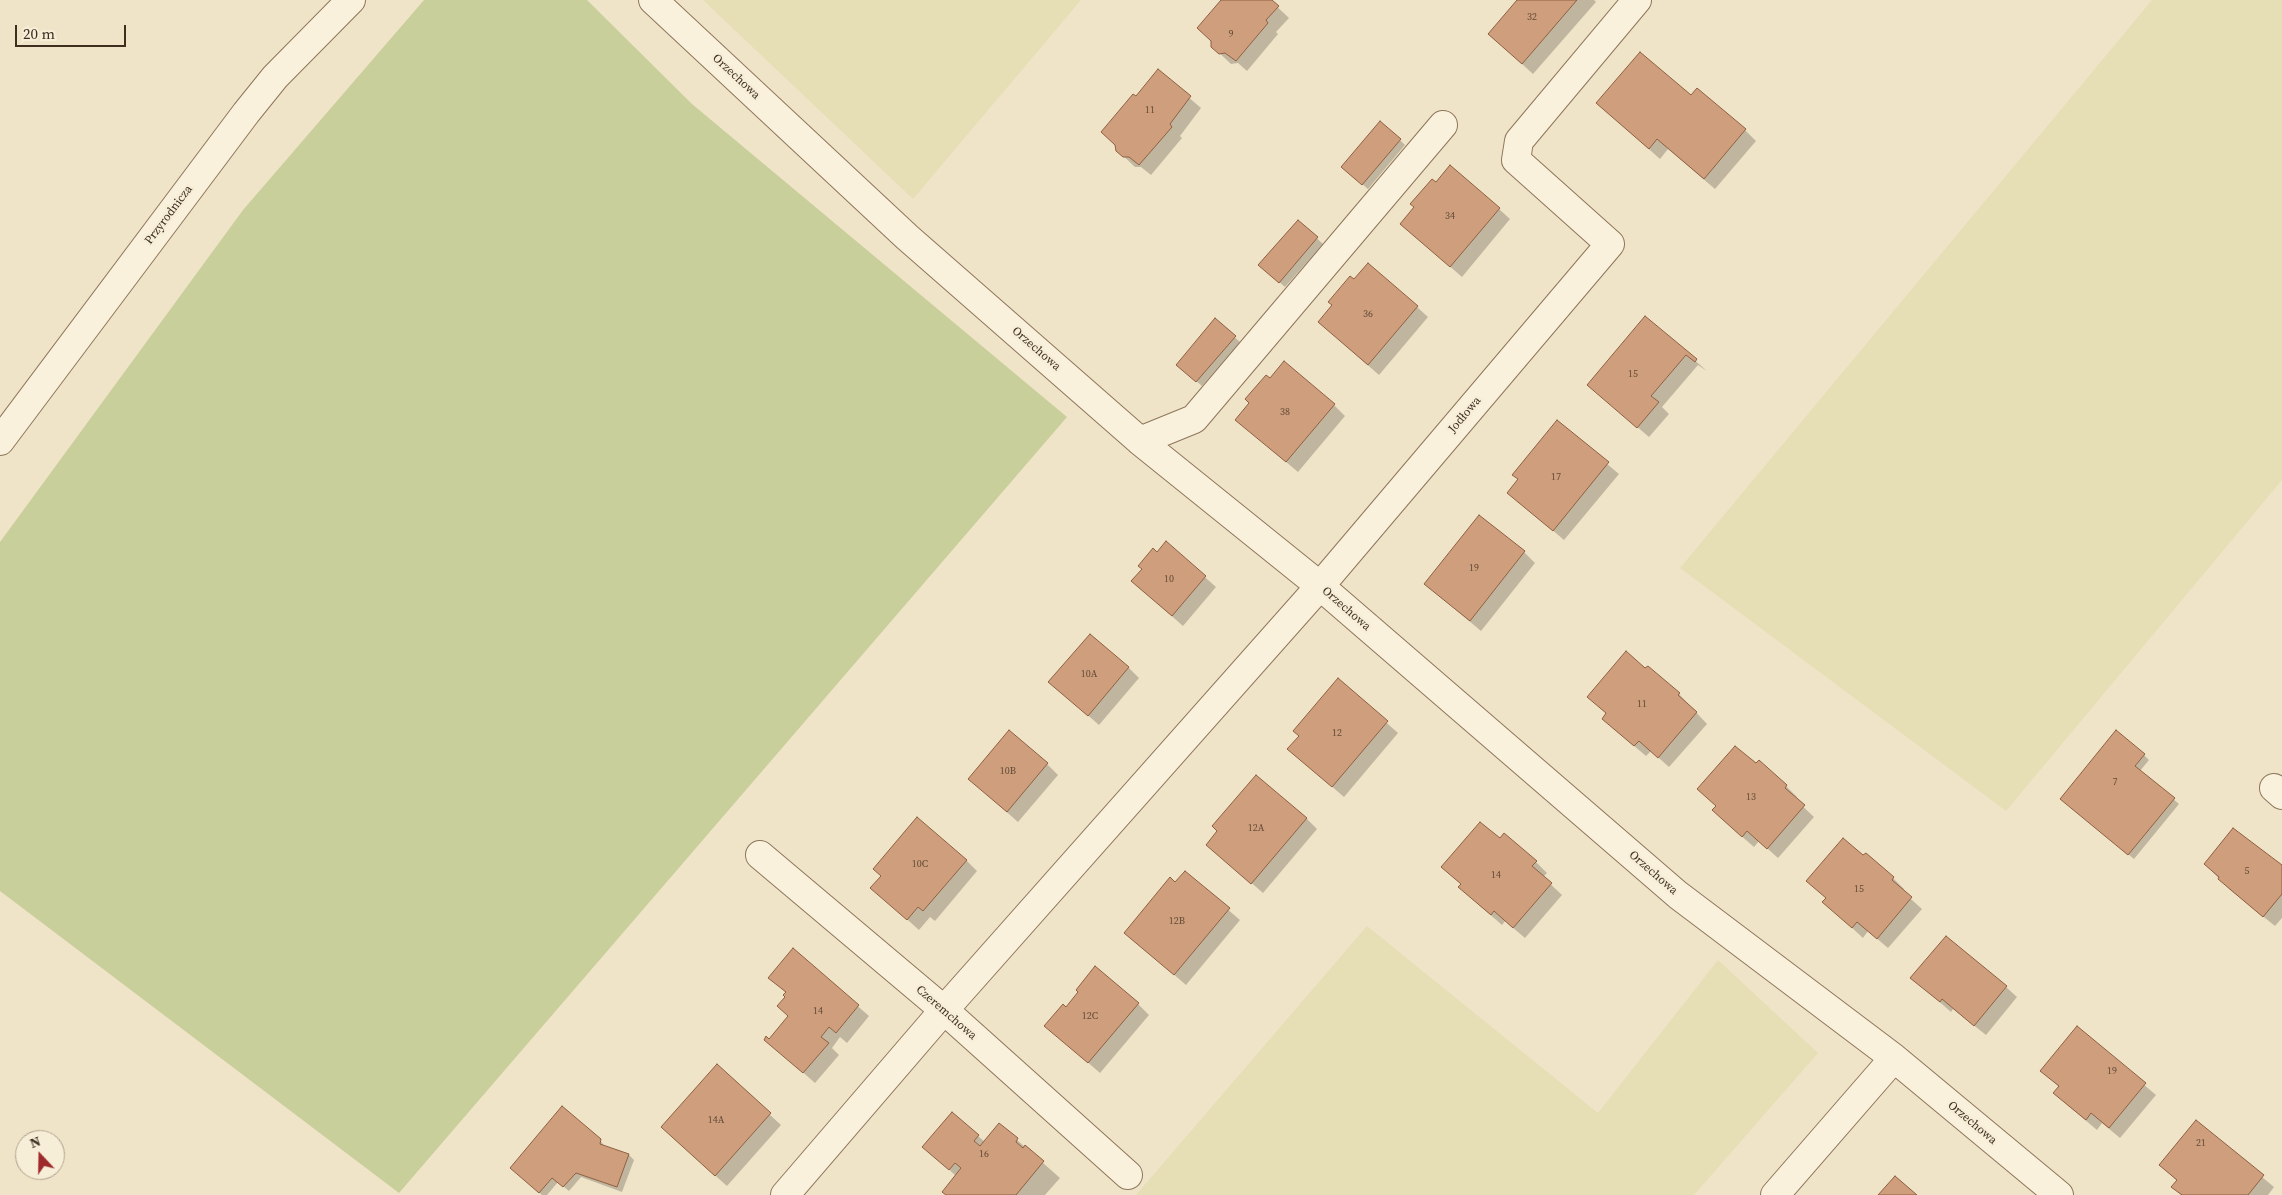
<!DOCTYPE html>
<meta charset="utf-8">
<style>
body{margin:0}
#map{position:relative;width:2282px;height:1195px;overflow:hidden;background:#f0e4c8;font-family:"Source Serif 4",serif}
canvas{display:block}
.north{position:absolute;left:15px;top:1130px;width:50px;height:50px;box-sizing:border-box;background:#f7eed8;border:1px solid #ada18e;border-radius:50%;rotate:339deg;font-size:14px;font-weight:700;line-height:20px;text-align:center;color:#3d2e20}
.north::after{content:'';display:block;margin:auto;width:18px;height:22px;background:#9e2a2b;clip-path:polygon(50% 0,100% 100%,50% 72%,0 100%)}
.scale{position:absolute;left:15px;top:25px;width:111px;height:22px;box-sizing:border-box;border:2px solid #3d2e20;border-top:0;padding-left:6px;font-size:15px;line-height:18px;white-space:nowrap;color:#3d2e20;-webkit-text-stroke:4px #f7eed8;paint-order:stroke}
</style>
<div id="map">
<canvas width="2282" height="1195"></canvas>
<div class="north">N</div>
<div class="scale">20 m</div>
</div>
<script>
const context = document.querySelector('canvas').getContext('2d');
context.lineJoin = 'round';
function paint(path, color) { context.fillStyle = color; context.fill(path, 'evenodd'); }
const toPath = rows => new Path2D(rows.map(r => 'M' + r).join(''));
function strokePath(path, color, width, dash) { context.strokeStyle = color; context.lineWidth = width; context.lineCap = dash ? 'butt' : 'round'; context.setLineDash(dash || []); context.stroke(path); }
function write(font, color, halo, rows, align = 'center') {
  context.font = font + ' "Source Serif 4",serif'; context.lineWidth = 5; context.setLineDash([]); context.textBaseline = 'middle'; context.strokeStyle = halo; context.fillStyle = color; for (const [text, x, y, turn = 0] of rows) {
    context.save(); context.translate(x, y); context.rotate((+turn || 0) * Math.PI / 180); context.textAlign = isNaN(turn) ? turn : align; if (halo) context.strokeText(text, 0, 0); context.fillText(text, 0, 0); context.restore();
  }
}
const farmland = toPath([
 [703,0,1081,0,913,199],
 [2152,0,2282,0,2282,480,2006,811,1680,568],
 [1367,926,1598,1113,1718,960,1818,1053,1694,1195,1136,1195]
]);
const green = toPath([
 [424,0,587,0,692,104,1067,417,399,1193,0,891,0,542,243,210]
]);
const shadow = toPath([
 [1223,0,1270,0,1289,18,1276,32,1278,34,1247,71,1238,63,1231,64,1213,47],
 [1519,0,1594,0,1596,2,1533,74,1489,34],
 [1158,71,1201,108,1180,136,1182,138,1151,175,1141,167,1135,167,1117,150,1136,98],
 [1597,103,1745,130,1756,141,1715,189,1668,149,1660,159],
 [1400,140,1405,145,1368,189,1348,172],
 [1415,208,1499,209,1510,219,1462,277,1401,224],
 [1298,221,1323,244,1285,287,1265,270],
 [1417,307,1428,317,1379,375,1330,332],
 [1645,317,1707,371,1698,365,1662,407,1669,414,1649,437,1588,385],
 [1215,320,1240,342,1202,386,1183,370],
 [1270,380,1334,405,1345,416,1298,472,1236,420],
 [1557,422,1619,474,1564,540,1509,493],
 [1166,543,1216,587,1183,626,1132,581],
 [1524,552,1535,563,1481,631,1425,584],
 [1128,667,1139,678,1099,725,1050,682],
 [1645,670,1679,694,1707,724,1669,767,1651,751,1646,756,1614,729,1603,718,1607,714,1588,697],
 [1338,680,1398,733,1344,797,1300,759,1300,736],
 [2144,755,2149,760,2140,771,2179,804,2134,859,2067,804],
 [1759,762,1786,786,1797,797,1795,799,1814,817,1778,858,1759,841,1754,847,1724,821],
 [1047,764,1058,775,1018,822,969,779],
 [1306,818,1317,829,1263,893,1208,845],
 [1500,840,1536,862,1547,873,1543,877,1562,895,1525,938,1505,921,1502,925,1471,898,1460,887,1462,885,1443,867],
 [1863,857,1893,878,1904,889,1902,891,1922,909,1888,948,1868,931,1863,938,1824,902],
 [966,860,977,871,935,921,930,917,919,930,872,888],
 [2205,864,2282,867,2282,918,2275,926,2230,890],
 [1185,873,1240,920,1186,985,1126,933],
 [793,950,869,1016,847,1043,840,1037,832,1048,839,1055,815,1083,765,1039,769,1041,789,1017,786,993,770,978],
 [1912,978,2006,987,2017,997,1986,1035,1953,1009,1951,1012],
 [1138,1004,1149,1015,1100,1073,1046,1026,1066,1008],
 [2077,1028,2156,1095,2120,1138,2102,1123,2097,1130,2066,1104,2055,1093,2059,1087,2042,1071],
 [717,1066,781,1125,727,1186,673,1138],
 [952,1114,985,1142,999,1124,1060,1178,1045,1195,947,1195,956,1176,924,1147],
 [2196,1122,2274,1187,2268,1195,2181,1195,2173,1187,2177,1181,2160,1165],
 [600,1140,605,1147,629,1155,634,1160,622,1192,581,1177,569,1191,558,1182,547,1195,542,1195,517,1173]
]);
const building = toPath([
 [1221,0,1272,0,1279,6,1266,20,1268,23,1236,61,1225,53,1219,54,1211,47,1211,41,1197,28,1221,0],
 [1517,0,1577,0,1522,64,1488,34,1517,0],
 [1640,52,1691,95,1697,88,1746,129,1704,179,1657,139,1649,149,1596,103,1640,52],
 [1158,69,1191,96,1170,124,1172,127,1139,165,1129,157,1123,157,1116,151,1115,145,1101,132,1133,94,1136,96,1158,69],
 [1380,121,1401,139,1362,185,1341,167,1380,121],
 [1450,165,1500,208,1450,267,1400,224,1414,207,1410,204,1432,179,1436,182,1450,165],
 [1298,220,1318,237,1279,283,1258,265,1298,220],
 [1368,263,1418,306,1368,365,1318,322,1332,305,1328,302,1350,276,1354,279,1368,263],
 [1645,316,1697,359,1695,362,1686,355,1651,396,1659,402,1637,428,1587,385,1645,316],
 [1215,318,1236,336,1196,382,1176,365,1215,318],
 [1284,361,1335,404,1286,462,1235,420,1249,403,1245,399,1266,375,1270,378,1284,361],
 [1557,420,1609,462,1553,531,1507,493,1518,479,1512,475,1557,420],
 [1479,515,1525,551,1470,621,1424,584,1479,515],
 [1166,541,1206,576,1172,616,1131,581,1142,569,1138,566,1153,548,1157,552,1166,541],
 [1090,634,1129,667,1088,716,1048,682,1090,634],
 [1626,651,1645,668,1648,666,1680,693,1678,695,1697,712,1658,758,1639,741,1634,746,1602,719,1606,713,1587,697,1626,651],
 [1338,678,1388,721,1332,787,1287,749,1299,736,1293,731,1338,678],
 [1009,730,1048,763,1007,812,968,779,1009,730],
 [2116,730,2145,754,2135,766,2175,798,2128,855,2060,799,2116,730],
 [1735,746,1756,763,1759,760,1787,785,1785,788,1805,805,1767,849,1747,831,1742,837,1712,810,1716,806,1697,789,1735,746],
 [1256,775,1307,818,1251,884,1206,845,1217,831,1212,826,1256,775],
 [917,817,967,860,923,911,918,907,907,920,870,888,881,876,873,869,917,817],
 [1480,822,1500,838,1504,833,1537,861,1532,866,1552,883,1513,928,1494,911,1491,915,1458,887,1461,884,1441,867,1480,822],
 [2233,828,2282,865,2282,894,2263,917,2218,879,2219,877,2204,864,2233,828],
 [1843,838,1863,855,1866,853,1894,877,1892,880,1912,897,1877,939,1857,922,1852,928,1822,902,1826,898,1806,881,1843,838],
 [1185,871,1230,908,1174,975,1124,933,1170,877,1175,882,1185,871],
 [1946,936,2007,986,1974,1026,1942,999,1940,1002,1910,978,1946,936],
 [793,948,859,1005,836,1033,829,1027,821,1037,829,1043,803,1073,764,1040,766,1036,769,1039,788,1016,777,1006,785,997,783,995,786,992,768,978,793,948],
 [1095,966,1139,1003,1088,1063,1044,1026,1063,1004,1066,1007,1078,992,1076,990,1095,966],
 [2077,1026,2146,1083,2109,1128,2091,1113,2086,1120,2053,1093,2059,1086,2040,1071,2077,1026],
 [717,1064,771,1113,715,1176,661,1127,717,1064],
 [562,1106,601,1139,600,1144,629,1154,617,1187,576,1173,563,1187,552,1178,539,1193,510,1168,562,1106],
 [952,1112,979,1135,974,1141,980,1146,999,1123,1018,1138,1016,1142,1023,1148,1025,1145,1044,1161,1016,1195,946,1195,942,1192,961,1168,955,1163,949,1170,922,1147,952,1112],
 [2196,1120,2264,1175,2248,1195,2182,1195,2171,1187,2177,1180,2159,1165,2196,1120],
 [1895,1176,1917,1195,1878,1195,1895,1176]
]);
const minor = toPath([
 [653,0,907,237,1140,441,1320,586,1678,895,1894,1058,2059,1195],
 [0,441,246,113,275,77,351,0],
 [1140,441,1194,419,1443,125],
 [2274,788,2282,795],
 [760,855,944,1010,1128,1175],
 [785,1195,944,1010,1320,586,1610,244,1516,160,1519,141,1637,0],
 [1775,1195,1894,1058]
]);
const numberNames = [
 ["32",1532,17],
 ["9",1231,34],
 ["11",1150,110],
 ["34",1450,216],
 ["36",1368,314],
 ["15",1633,374],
 ["38",1285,412],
 ["17",1556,477],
 ["19",1474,568],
 ["10",1169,579],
 ["10A",1089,674],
 ["11",1642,704],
 ["12",1337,733],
 ["10B",1008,771],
 ["7",2115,782],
 ["13",1751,797],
 ["12A",1256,828],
 ["10C",920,864],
 ["5",2247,871],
 ["14",1496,875],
 ["15",1859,889],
 ["12B",1177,921],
 ["14",818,1011],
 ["12C",1090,1016],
 ["19",2112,1071],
 ["14A",716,1120],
 ["21",2201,1143],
 ["16",984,1154]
];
const streetNames = [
 ["Orzechowa",736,77,43],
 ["Przyrodnicza",169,215,-53],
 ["Orzechowa",1036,349,41],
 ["Jodłowa",1465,415,-50],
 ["Orzechowa",1346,609,41],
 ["Orzechowa",1653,873,41],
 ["Czeremchowa",946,1013,41],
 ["Orzechowa",1972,1123,40]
];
paint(farmland, '#e6deb5');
paint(green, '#c9cf9b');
paint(shadow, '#0003');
paint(building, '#cf9f7d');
strokePath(building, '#8d5f41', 1);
strokePath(minor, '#8d765c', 30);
strokePath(minor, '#faf1dc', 28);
write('10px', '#624a37', null, numberNames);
write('12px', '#3d2e20', '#f7eed8', streetNames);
</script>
